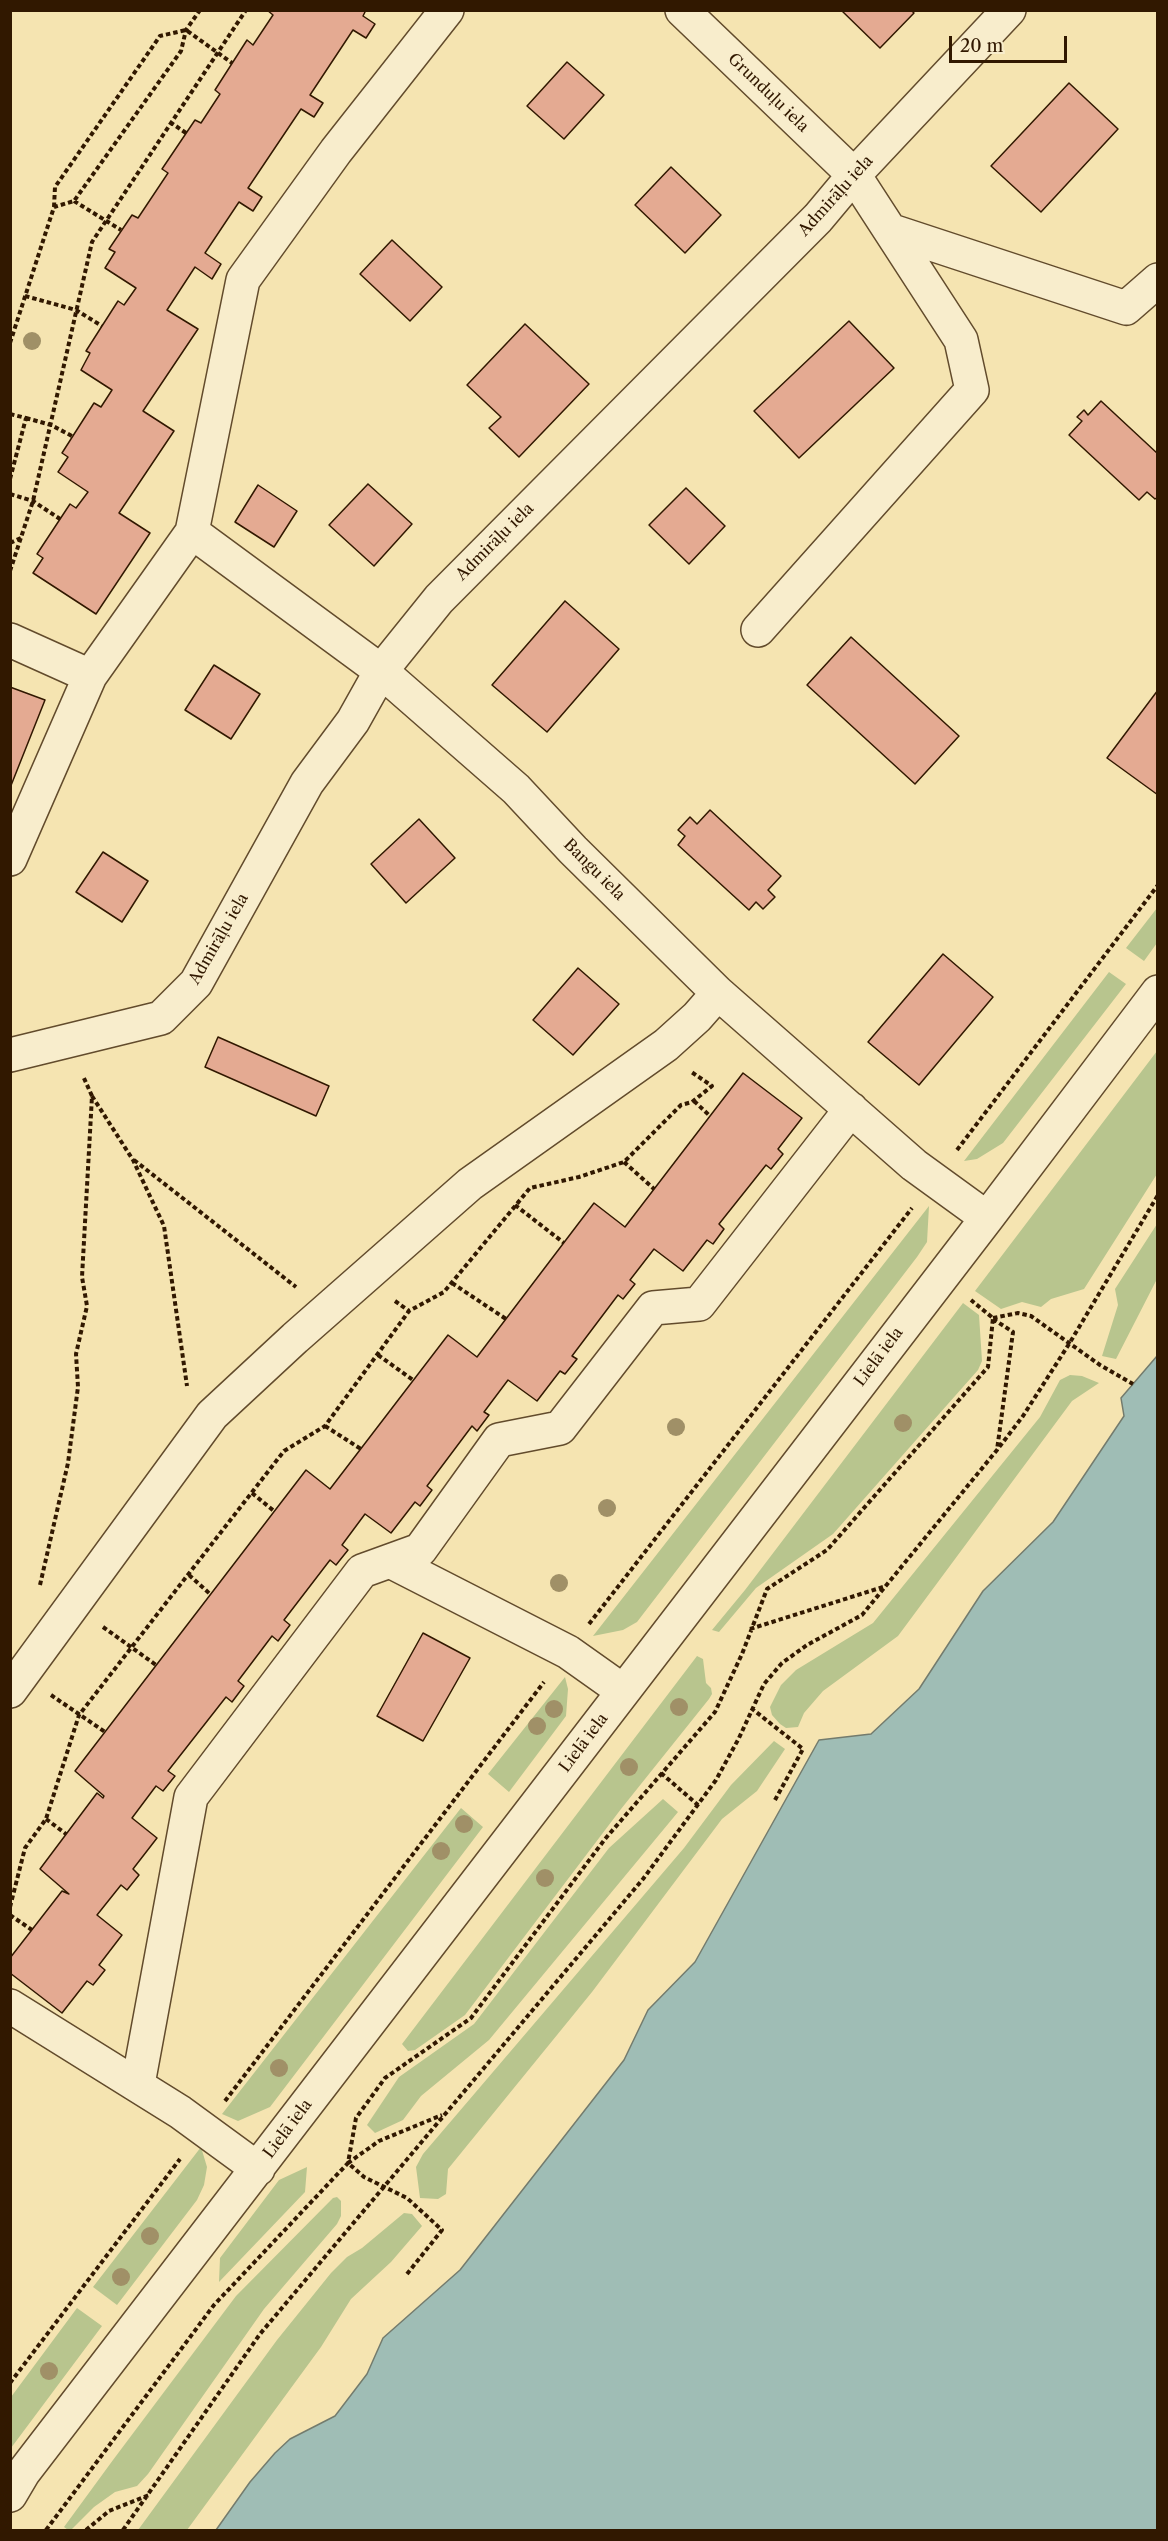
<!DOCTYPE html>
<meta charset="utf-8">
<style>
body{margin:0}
#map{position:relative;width:1168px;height:2541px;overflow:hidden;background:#f5e4b1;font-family:"Libre Caslon Text",serif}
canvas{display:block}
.frame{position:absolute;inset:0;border:12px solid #311800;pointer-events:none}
.scale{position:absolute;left:949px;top:36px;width:118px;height:27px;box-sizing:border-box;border:3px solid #311800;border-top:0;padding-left:8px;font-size:18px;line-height:21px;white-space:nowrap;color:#311800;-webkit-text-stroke:4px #f8edcc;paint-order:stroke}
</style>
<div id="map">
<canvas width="1168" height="2541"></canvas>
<div class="frame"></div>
<div class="scale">20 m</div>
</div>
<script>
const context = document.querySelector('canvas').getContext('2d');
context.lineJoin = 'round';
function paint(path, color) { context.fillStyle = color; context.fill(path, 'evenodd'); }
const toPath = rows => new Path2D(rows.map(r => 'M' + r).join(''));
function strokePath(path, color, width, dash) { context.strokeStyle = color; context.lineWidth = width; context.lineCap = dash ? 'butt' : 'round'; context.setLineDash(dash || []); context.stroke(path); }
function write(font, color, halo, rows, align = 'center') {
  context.font = font + ' "Libre Caslon Text",serif'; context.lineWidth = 5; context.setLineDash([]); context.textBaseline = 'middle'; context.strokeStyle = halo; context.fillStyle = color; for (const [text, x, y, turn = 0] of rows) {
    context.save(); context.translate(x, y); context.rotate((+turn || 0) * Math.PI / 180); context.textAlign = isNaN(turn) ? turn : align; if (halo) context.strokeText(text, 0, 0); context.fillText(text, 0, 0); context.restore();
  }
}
const green = toPath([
 [1157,908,1157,943,1144,961,1126,948],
 [1109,972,1126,984,1003,1143,977,1159,964,1161],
 [1157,1051,1157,1174,1084,1289,1051,1299,1041,1307,1022,1302,1001,1309,975,1291],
 [929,1206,927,1242,917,1257,637,1622,623,1630,593,1636],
 [1157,1224,1157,1279,1116,1359,1102,1356,1118,1305,1115,1289],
 [963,1303,979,1315,982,1361,978,1370,833,1534,756,1588,719,1632,712,1630,745,1590],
 [1070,1375,1082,1376,1099,1383,1072,1401,898,1636,823,1691,804,1713,798,1727,786,1728,780,1724,772,1715,770,1707,781,1685,796,1670,873,1623,1040,1417,1060,1380],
 [697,1656,703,1659,706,1683,711,1688,712,1694,709,1699,621,1809,465,2015,415,2050,408,2051,402,2044],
 [565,1677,568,1689,566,1716,509,1792,488,1774],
 [774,1741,785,1749,757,1791,722,1819,592,1992,448,2169,446,2194,438,2199,420,2198,416,2167,423,2154,684,1848,731,1785],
 [663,1799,678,1812,489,2040,421,2096,403,2120,375,2133,367,2125,399,2077,474,2024,609,1848],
 [461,1808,483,1827,270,2107,238,2121,222,2114],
 [201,2147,207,2167,204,2185,197,2200,117,2305,93,2287],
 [307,2167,305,2192,219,2282,220,2258,279,2180],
 [337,2197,341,2201,341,2216,337,2224,264,2309,148,2474,137,2486,115,2492,94,2507,71,2530,68,2530,64,2527,113,2460,236,2296,333,2198],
 [404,2213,412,2214,422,2226,391,2262,351,2299,321,2347,187,2530,138,2530,277,2340,331,2273,347,2257,362,2248],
 [77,2308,102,2326,11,2448,11,2397]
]);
const water = toPath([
 [1157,1356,1157,2530,216,2530,250,2482,275,2453,290,2439,335,2416,367,2374,383,2338,460,2270,624,2060,648,2010,695,1962,819,1740,871,1734,919,1689,983,1591,1053,1522,1124,1416,1121,1398,1157,1356]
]);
const building = toPath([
 [366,10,363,16,375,24,366,38,353,30,310,95,323,103,314,117,301,109,248,188,262,197,253,211,239,202,205,253,221,264,212,279,195,267,167,310,198,329,143,411,174,431,119,513,150,533,96,614,33,573,43,558,37,554,70,504,76,508,88,492,58,472,68,457,62,453,94,403,101,407,112,390,81,370,90,353,86,351,118,301,124,305,136,288,105,268,115,252,109,249,132,215,138,218,168,173,162,169,195,120,201,123,220,94,215,90,247,40,253,45,273,15,267,10,366,10],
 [841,10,911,10,914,13,880,48,841,10],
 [567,62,604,95,564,139,527,106,567,62],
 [1069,83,1118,129,1041,212,991,166,1069,83],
 [671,167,721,215,685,253,635,205,671,167],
 [392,240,442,287,410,321,360,274,392,240],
 [849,321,894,368,799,458,754,411,849,321],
 [525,324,589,384,519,457,489,428,501,417,467,385,525,324],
 [1101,401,1158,454,1158,497,1155,499,1147,492,1139,500,1069,435,1082,421,1077,417,1084,410,1088,415,1101,401],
 [368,484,412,524,374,566,329,525,368,484],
 [258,485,297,511,274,547,235,522,258,485],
 [686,488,725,526,689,564,649,525,686,488],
 [565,601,619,649,547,732,492,685,565,601],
 [851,637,959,736,915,784,807,685,851,637],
 [214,665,260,694,231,739,185,710,214,665],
 [10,687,45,700,10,788,10,687],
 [1158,690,1158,795,1107,758,1158,690],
 [710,810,781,876,768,890,775,897,763,909,756,902,749,910,678,845,685,836,678,830,690,817,697,824,710,810],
 [419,819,455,858,406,903,371,864,419,819],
 [103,852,148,881,122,922,76,892,103,852],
 [943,954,993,997,919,1085,868,1042,943,954],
 [578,968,619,1004,573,1055,533,1020,578,968],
 [218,1037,329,1086,316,1116,205,1067,218,1037],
 [743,1073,802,1118,778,1149,783,1154,771,1169,766,1165,719,1224,724,1229,713,1244,707,1240,683,1271,654,1249,630,1280,635,1284,623,1299,618,1295,572,1356,577,1359,565,1374,560,1371,537,1401,508,1380,484,1412,489,1415,477,1431,472,1426,427,1486,432,1490,420,1506,415,1502,391,1533,365,1514,342,1545,348,1550,336,1565,330,1560,284,1620,290,1625,278,1641,272,1636,238,1681,244,1686,232,1702,226,1697,168,1771,175,1776,163,1791,156,1786,132,1818,157,1838,133,1869,139,1875,127,1890,121,1885,97,1915,122,1935,99,1965,105,1970,93,1985,87,1981,62,2013,10,1973,10,1958,62,1891,69,1894,40,1869,97,1793,103,1798,104,1796,75,1771,306,1470,330,1489,448,1335,477,1357,594,1203,625,1227,743,1073],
 [423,1633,470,1658,423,1741,377,1716,423,1633]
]);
const path = toPath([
 [170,122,186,133],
 [74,201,121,230],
 [54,207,55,187,160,36,186,30,232,63],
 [25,296,76,310,102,326],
 [10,343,54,207,74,201,181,51,186,30,200,10],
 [10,414,26,418,10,479],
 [26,418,51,425,72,436],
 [10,494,33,501,60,519],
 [10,543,23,537],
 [10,571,33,501,92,242,246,10],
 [92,1096,133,1160,164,1226,187,1386],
 [694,1101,710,1116],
 [957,1150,1158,885],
 [134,1160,296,1287],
 [624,1162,654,1189],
 [515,1205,564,1243],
 [452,1283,506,1319],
 [395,1301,409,1311],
 [993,1318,1018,1313,1031,1316,1100,1365,1133,1384],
 [993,1319,1013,1332,997,1450],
 [378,1355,413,1380],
 [325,1426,361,1449],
 [252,1493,274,1511],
 [189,1575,210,1594],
 [40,1585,68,1463,78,1387,76,1354,87,1306,82,1277,92,1096,83,1076],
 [589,1624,912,1208],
 [103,1627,156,1665],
 [750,1629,883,1587],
 [51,1695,105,1732],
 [751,1708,803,1749,775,1800],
 [661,1773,698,1805],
 [46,1819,66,1834],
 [10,1907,25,1848,46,1819,79,1715,284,1451,325,1426,409,1311,444,1292,530,1188,579,1177,624,1162,681,1105,692,1102,712,1086,690,1071],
 [10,1915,32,1930],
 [225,2101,544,1682],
 [407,2274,442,2230,407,2198,364,2177,348,2163,379,2141,442,2115],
 [10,2383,180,2159],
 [46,2530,214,2305,348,2163,356,2118,385,2078,471,2018,605,1839,715,1712,742,1654,767,1589,827,1550,988,1367,993,1318,971,1300],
 [86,2530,109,2511,149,2495],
 [123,2530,260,2334,643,1879,716,1780,739,1738,764,1684,782,1663,807,1645,862,1615,997,1450,1023,1416,1069,1344,1158,1195]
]);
const minor = toPath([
 [682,10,854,175,961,340,972,390,758,630],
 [892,231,1126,308,1158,280],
 [192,532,381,671,516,789,573,850,718,993,914,1165,987,1218],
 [10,640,90,676,192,532,243,280,336,151,447,10],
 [10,859,90,676],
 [10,1055,161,1018,196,983,307,783,353,721,381,671,439,599,818,218,854,175,1009,10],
 [390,1561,568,1652,623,1691],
 [10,1691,212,1415,295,1338,470,1184,666,1045,697,1017,718,993],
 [10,2006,180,2112,258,2169],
 [138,2084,191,1797,362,1571,420,1550,499,1440,560,1428,653,1308,699,1304,851,1109],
 [10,2495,23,2473,987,1218,1158,992]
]);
const trees = [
 [32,341],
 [903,1423],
 [676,1427],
 [607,1508],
 [559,1583],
 [679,1707],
 [554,1709],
 [537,1726],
 [629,1767],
 [464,1824],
 [441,1851],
 [545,1878],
 [279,2068],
 [150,2236],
 [121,2277],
 [49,2371]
];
const streetNames = [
 ["Grunduļu iela",768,93,44],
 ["Admirāļu iela",836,196,-48],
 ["Admirāļu iela",495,542,-45],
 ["Bangu iela",594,870,45],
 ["Admirāļu iela",219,939,-60],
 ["Lielā iela",879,1357,-53],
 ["Lielā iela",584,1743,-53],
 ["Lielā iela",288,2129,-53]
];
paint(green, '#b8c58e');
paint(water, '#9fbdb5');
strokePath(water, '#737b6d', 1.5);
paint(building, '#e4aa92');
strokePath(building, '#311800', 1.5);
strokePath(minor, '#624b2c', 36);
strokePath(path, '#311800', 4, [4.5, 3]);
strokePath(minor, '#f8edcc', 33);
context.fillStyle = '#a09067';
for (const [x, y] of trees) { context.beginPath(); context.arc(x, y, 9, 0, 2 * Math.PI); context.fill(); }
write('16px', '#311800', '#f8edcc', streetNames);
</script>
